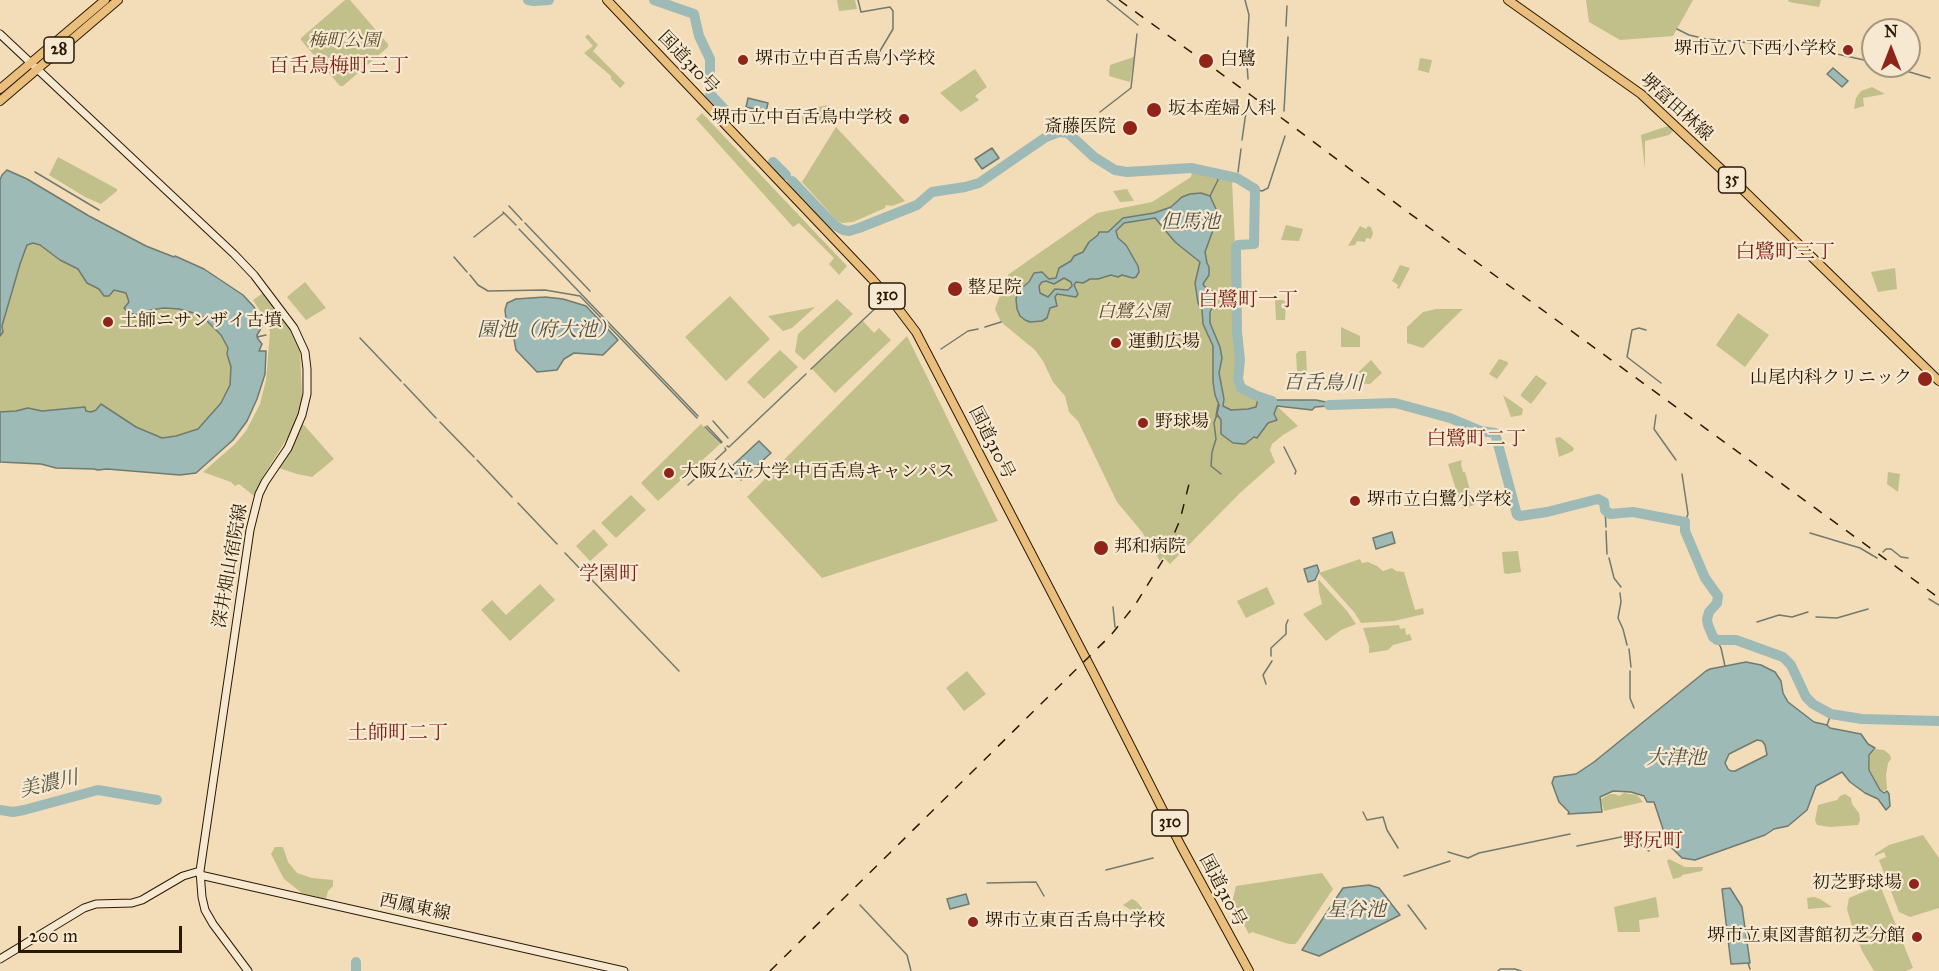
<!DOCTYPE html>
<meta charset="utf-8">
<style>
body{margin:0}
#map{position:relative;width:1939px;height:971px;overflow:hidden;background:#f3ddb8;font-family:"IM FELL Great Primer",serif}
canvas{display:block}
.north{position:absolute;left:1861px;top:18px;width:60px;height:60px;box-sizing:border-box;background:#f7e9d1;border:2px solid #a5967f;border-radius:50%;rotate:0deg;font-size:16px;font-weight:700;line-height:24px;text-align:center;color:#2b1a03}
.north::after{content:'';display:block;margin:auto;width:21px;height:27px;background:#8f2418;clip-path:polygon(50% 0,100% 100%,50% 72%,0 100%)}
.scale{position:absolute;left:18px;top:926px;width:164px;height:27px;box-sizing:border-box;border:3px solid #2b1a03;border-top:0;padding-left:8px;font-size:18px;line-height:21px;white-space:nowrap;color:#2b1a03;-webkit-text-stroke:4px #f7e9d1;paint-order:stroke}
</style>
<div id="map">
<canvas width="1939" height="971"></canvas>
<div class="north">N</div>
<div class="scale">200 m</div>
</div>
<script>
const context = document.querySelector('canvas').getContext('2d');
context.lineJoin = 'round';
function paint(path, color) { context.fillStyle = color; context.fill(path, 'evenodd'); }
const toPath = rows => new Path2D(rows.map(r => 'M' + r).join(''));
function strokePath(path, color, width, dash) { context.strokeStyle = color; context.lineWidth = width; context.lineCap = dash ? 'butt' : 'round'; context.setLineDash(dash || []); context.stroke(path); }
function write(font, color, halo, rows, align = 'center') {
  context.font = font + ' "IM FELL Great Primer","Noto Serif JP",serif'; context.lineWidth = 4.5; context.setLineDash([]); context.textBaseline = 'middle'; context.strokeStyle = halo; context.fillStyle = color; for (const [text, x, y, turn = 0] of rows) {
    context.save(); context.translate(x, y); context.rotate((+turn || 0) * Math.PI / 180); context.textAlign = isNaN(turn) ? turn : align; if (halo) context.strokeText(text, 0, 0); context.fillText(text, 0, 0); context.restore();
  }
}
const green = toPath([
 [345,0,350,0,388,44,388,47,343,86,340,86,301,40,301,38],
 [837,0,855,0,857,9,839,11],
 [1586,0,1693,0,1673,36,1620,40,1589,22],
 [1788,0,1821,0,1819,7,1789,2],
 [588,34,598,45,593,51,625,83,620,88,611,79,611,76,584,53,593,46,585,37],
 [1134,57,1130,82,1109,76,1110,65],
 [1420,58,1432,60,1429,73,1418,70],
 [975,69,987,87,975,96,979,100,961,112,940,93],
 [1872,87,1885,94,1863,98,1864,106,1854,109,1856,98,1861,91],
 [829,105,832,119,803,124,801,110],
 [702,113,847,266,839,275,829,264,834,258,799,223,793,227,696,119],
 [1668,126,1674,130,1669,135,1645,141,1645,169,1641,135],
 [836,127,905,201,892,206,886,205,885,208,853,222,842,223,837,221,802,182],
 [58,157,117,189,117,191,101,204,85,197,49,175],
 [1192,172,1232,180,1235,246,1235,340,1238,362,1236,379,1240,390,1277,406,1298,426,1283,435,1272,444,1270,450,1275,462,1240,493,1170,564,1163,557,1160,561,1142,532,1117,502,1078,421,1069,412,1065,396,1053,382,1043,361,1035,350,1001,322,995,309,1003,287,1009,281,1008,275,1009,274,1097,213,1152,202,1191,177],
 [1127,189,1134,201,1120,202,1113,191],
 [1286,225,1303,229,1299,241,1281,240],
 [1360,226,1366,229,1368,226,1371,227,1373,233,1371,239,1366,238,1365,242,1357,241,1355,245,1348,246],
 [33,243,40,245,60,260,78,269,87,283,99,289,104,296,109,296,114,290,126,293,129,302,128,306,137,315,151,310,179,309,201,315,209,322,221,335,228,348,227,354,231,367,230,385,221,403,207,420,198,429,186,434,163,438,136,427,110,410,96,410,91,412,86,411,85,407,42,411,28,408,16,411,0,412,0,336,3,332,2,326,11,290,25,249,27,245],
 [1400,265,1410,268,1399,289,1397,288,1398,285,1392,281],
 [1895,268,1897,289,1878,292,1871,272],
 [305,282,326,308,306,320,287,297],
 [263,293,289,327,300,350,302,397,300,409,291,432,262,478,254,496,239,484,235,486,231,482,203,472,235,444,246,431,260,404,266,380,270,332,264,317,253,300],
 [730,296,770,339,726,381,685,337],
 [837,299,853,314,804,360,795,352,798,334],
 [1275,300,1283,300,1286,302,1285,320,1276,320],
 [815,307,792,328,783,331,768,316],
 [1436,309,1463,309,1423,348,1407,343,1407,327,1423,312],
 [1738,313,1769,335,1745,367,1716,345],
 [863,321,874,333,879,328,891,340,835,393,812,369],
 [1341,327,1360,336,1360,347,1341,347],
 [907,336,998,521,822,578,747,497],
 [780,350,798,367,764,399,747,382],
 [1299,351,1306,351,1307,374,1299,374,1297,371,1296,354],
 [1499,359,1508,362,1508,364,1497,379,1489,374],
 [1371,360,1382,373,1370,384,1347,383],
 [1536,375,1547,383,1531,404,1521,396,1521,394],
 [1503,395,1523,409,1522,415,1511,417],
 [701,424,720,444,658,501,641,483],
 [301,425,304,425,334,459,312,477,297,474,279,468],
 [1560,437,1574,448,1573,451,1559,457,1555,438],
 [1462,460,1461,464,1463,472,1465,472,1474,505,1462,509,1448,464],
 [1888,472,1900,474,1898,492,1887,484],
 [631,495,646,510,616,538,601,523],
 [594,529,608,545,590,561,576,546],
 [1518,551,1521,572,1507,574,1504,573,1502,552],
 [1360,559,1362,563,1368,562,1377,566,1383,571,1392,568,1396,571,1404,572,1415,610,1423,608,1424,614,1394,621,1361,623,1354,612,1319,573],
 [1319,580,1347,611,1356,624,1341,630,1326,641,1303,614,1322,604,1319,592,1318,581],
 [540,584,555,600,510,641,481,610,492,600,506,615],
 [1267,587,1275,604,1246,618,1237,601],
 [1399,625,1400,629,1405,628,1406,635,1410,634,1412,640,1393,645,1388,650,1369,653,1369,646,1363,628],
 [967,671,986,694,964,711,946,688],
 [1876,749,1884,750,1890,755,1891,759,1888,763,1886,775,1887,789,1884,791,1880,790,1870,770,1870,755],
 [1624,793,1637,795,1643,802,1604,811,1601,799,1610,794,1615,794,1619,796],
 [1845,794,1851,798,1852,804,1859,813,1860,820,1858,825,1830,827,1817,825,1815,820,1818,805,1837,800,1840,796],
 [1923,835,1939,858,1939,908,1910,917,1899,912,1879,860,1886,857,1884,852,1875,856,1875,854,1889,845],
 [275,847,283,847,288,862,297,873,312,878,333,880,333,886,328,891,326,899,302,893,284,879,271,854],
 [1669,859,1685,867,1703,867,1702,871,1682,875,1681,877,1673,879,1667,861],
 [1322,873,1333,889,1298,941,1295,944,1289,944,1252,932,1249,934,1232,903,1236,886],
 [1880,885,1913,968,1906,971,1874,971,1862,951,1852,926,1847,909,1849,898],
 [1656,897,1659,917,1639,920,1640,932,1618,932,1614,907],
 [1814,897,1820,899,1832,907,1808,909,1807,898],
 [1132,899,1136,901,1143,909,1139,915,1123,905]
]);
const water = toPath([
 [1833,68,1848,81,1842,87,1827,74,1833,68],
 [748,98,768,103,766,112,746,107,748,98],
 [992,148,999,158,982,169,975,159,992,148],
 [7,170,27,179,89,216,146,246,174,257,175,256,204,269,243,295,254,307,263,325,257,335,258,339,262,344,259,351,266,351,265,374,257,399,247,421,233,440,196,473,180,475,107,469,98,470,94,469,56,468,41,464,0,462,0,412,16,411,28,408,42,411,85,407,86,411,91,412,96,410,101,404,136,427,162,438,176,436,198,429,221,403,230,385,231,367,227,354,228,348,221,335,201,315,179,309,164,308,151,310,137,315,129,313,124,308,129,302,126,293,114,290,109,296,104,296,99,289,87,283,78,269,60,260,40,245,33,243,27,245,20,264,2,326,3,332,0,336,0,180,2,175,7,170],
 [1201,193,1210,196,1216,209,1216,222,1205,252,1207,263,1209,267,1209,275,1203,284,1205,287,1209,288,1214,293,1216,301,1210,312,1210,323,1220,347,1222,358,1219,373,1224,399,1223,406,1231,410,1248,409,1256,407,1259,395,1275,400,1316,400,1341,405,1315,407,1312,410,1277,406,1274,414,1277,420,1268,423,1257,438,1254,437,1245,444,1233,443,1221,434,1221,420,1217,414,1219,405,1215,395,1213,382,1213,346,1203,324,1202,310,1198,303,1195,283,1200,262,1175,242,1155,218,1124,223,1116,231,1118,238,1126,245,1138,266,1139,272,1136,277,1133,278,1122,275,1118,277,1111,275,1098,279,1090,279,1083,283,1076,282,1074,285,1078,294,1076,297,1057,294,1055,297,1057,306,1050,308,1047,318,1042,321,1030,322,1025,320,1020,316,1017,309,1016,299,1019,290,1029,282,1034,273,1042,272,1049,279,1056,278,1059,268,1071,261,1074,256,1083,252,1089,242,1098,235,1099,232,1108,232,1123,218,1154,213,1171,207,1182,197,1190,194,1201,193],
 [1064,278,1071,282,1072,286,1068,290,1055,289,1048,297,1040,293,1039,286,1042,282,1046,281,1054,284,1064,278],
 [545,297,563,299,586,306,618,340,603,355,574,353,564,359,557,370,537,372,516,350,514,339,506,319,505,310,507,303,516,299,545,297],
 [759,441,771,453,741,480,730,468,759,441],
 [1392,532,1395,543,1376,549,1373,538,1392,532],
 [1317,565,1319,571,1315,580,1308,582,1304,569,1317,565],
 [1746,662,1761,665,1775,672,1781,681,1783,693,1788,702,1814,722,1827,725,1830,728,1861,734,1868,744,1875,748,1869,755,1869,770,1880,790,1884,793,1887,791,1889,794,1890,806,1886,810,1878,799,1865,793,1850,782,1842,772,1816,786,1807,810,1788,826,1774,829,1765,835,1695,860,1682,858,1668,844,1654,802,1647,802,1644,796,1631,792,1613,791,1600,797,1602,812,1568,814,1569,812,1559,802,1552,783,1554,777,1576,774,1594,762,1706,671,1710,669,1746,662],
 [1757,740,1762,741,1765,745,1767,755,1735,771,1731,771,1728,769,1725,763,1729,754,1757,740],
 [1369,885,1379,888,1400,915,1319,956,1302,950,1343,888,1369,885],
 [1730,888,1742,907,1750,963,1731,964,1722,889,1730,888],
 [966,894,969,904,950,909,947,899,966,894]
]);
const stream = toPath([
 [858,0,861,12,890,7,893,11,893,29,877,56,876,62],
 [1107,0,1138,25],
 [1245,0,1249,15,1247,49],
 [693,13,693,12],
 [1286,26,1287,6],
 [1677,29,1689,35,1706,39,1810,48,1873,62],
 [1247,64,1248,79],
 [1889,66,1930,78],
 [1284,111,1288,37],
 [1100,112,1131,88,1137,34],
 [1242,140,1246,112],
 [35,172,99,210],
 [1238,172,1241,149],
 [1255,189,1262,191,1268,188,1285,136],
 [1210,196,1218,180,1215,172],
 [509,206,522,220],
 [503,212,516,225],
 [525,223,590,291],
 [519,229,698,416],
 [474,237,504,213],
 [454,257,467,272],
 [470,275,478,285,488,291,545,290,580,296,697,418],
 [985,327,1001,322],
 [1646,330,1639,328,1632,330,1627,357,1661,383],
 [257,337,266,335],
 [360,338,401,381],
 [941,349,968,331,978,329],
 [811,369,882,302],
 [404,384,436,418],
 [1656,415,1654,429,1676,460],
 [1216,416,1218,405,1219,405],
 [1218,416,1216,417,1214,423,1216,439,1212,452,1211,466,1221,474],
 [713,421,728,438],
 [440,422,474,457],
 [707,426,722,442],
 [705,427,721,443],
 [727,446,729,447,806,374],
 [1284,447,1296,471,1295,474],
 [477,460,512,497],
 [710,465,726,450,725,448],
 [1682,474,1688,514,1685,522],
 [688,485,707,468],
 [518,503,557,544],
 [1605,510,1606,527],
 [1606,531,1607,554],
 [1810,533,1860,548,1877,558],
 [1883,552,1886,549,1891,549,1901,557,1908,558],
 [565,553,586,575],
 [1609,558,1614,578,1621,587],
 [591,579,679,671],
 [1620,593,1621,602,1618,618,1623,629,1627,645],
 [1929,599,1939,605],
 [1113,607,1115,627],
 [1816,617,1837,618,1868,609],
 [1757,622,1779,615,1792,617,1808,612],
 [1717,640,1721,648,1725,666],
 [1629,649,1631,667],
 [1271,656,1271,648,1286,634,1286,625,1288,620],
 [1630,671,1630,698,1634,708],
 [1266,684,1263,675,1272,661],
 [1827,725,1831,714],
 [1363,812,1367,820,1383,817,1387,830,1398,848],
 [1577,846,1631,835,1640,843,1642,847,1649,851],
 [1448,852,1468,858,1479,853,1570,834],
 [1106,870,1153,858],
 [1404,876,1450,861],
 [987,883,1036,882,1044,896],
 [860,905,907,955,911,971],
 [1408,905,1426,929],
 [1748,963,1750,969],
 [1498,971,1500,969,1515,969,1521,971]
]);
const river = toPath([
 [528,0,534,1,549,0],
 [654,0,694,14,699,36,710,59,710,94,726,111],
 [773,162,786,175],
 [792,181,834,225,843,230,849,231,859,228,917,205,932,192,965,187,979,183,1046,137,1059,132,1068,133,1094,157,1115,170,1127,172,1191,168,1237,178,1255,189,1254,244,1238,245,1236,247,1237,332,1240,360,1238,379,1241,388,1257,396,1272,401],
 [1329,405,1395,403,1450,418,1481,431,1495,433,1517,515,1520,516,1547,512,1598,499,1604,502,1605,510,1610,514,1633,512,1685,522,1685,531,1705,578,1718,596,1717,603,1709,612,1707,619,1708,625,1713,637,1717,640,1736,640,1783,657,1791,665,1806,697,1813,704,1831,714,1862,719,1939,721],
 [0,810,13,812,24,810,98,790,157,800],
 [356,962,356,971]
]);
const secondary = toPath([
 [0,34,234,254,254,275,294,328,305,352,307,369,307,394,302,415,288,448,265,482,259,494,250,530,200,871,202,897,205,910,213,924,248,971],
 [200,875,624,971],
 [0,959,84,908,96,904,132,903,142,900,183,876,200,871]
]);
const primary = toPath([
 [1508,0,1641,94,1736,183,1939,381],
 [0,89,105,0],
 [0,101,118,0]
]);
const trunk = toPath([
 [607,0,872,279,897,307,916,332,1094,674,1181,846,1249,971]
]);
const rail = toPath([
 [1119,0,1252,96,1409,213,1939,598],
 [770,971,1111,635,1135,605,1163,560,1180,520,1191,476]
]);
const markers = [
 [1848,50,6,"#8f2418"],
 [743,60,6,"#8f2418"],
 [1206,61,8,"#8f2418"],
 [1154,110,8,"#8f2418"],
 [904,119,6,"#8f2418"],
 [1130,128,8,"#8f2418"],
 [955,289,8,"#8f2418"],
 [108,322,6,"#8f2418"],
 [1116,343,6,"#8f2418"],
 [1925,379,8,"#8f2418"],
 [1143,423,6,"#8f2418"],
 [669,473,6,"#8f2418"],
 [1355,501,6,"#8f2418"],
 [1101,548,8,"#8f2418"],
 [1914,884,6,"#8f2418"],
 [973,922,6,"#8f2418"],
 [1917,937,6,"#8f2418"]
];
const shields = [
 [59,50,30],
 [1732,180,27],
 [887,296,36],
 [1170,823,36]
];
const shieldNames = [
 ["28",59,50],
 ["35",1732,180],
 ["310",887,296],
 ["310",1170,823]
];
const parkNames = [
 ["梅町公園",344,42],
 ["白鷺公園",1133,313]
];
const poiNames = [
 ["堺市立八下西小学校",1836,50,"right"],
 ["堺市立中百舌鳥小学校",755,60],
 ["白鷺",1220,61],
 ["坂本産婦人科",1168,110],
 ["堺市立中百舌鳥中学校",892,119,"right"],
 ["斎藤医院",1116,128,"right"],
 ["整足院",968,289],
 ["土師ニサンザイ古墳",120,322],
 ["運動広場",1128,343],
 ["山尾内科クリニック",1912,379,"right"],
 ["野球場",1155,423],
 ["大阪公立大学 中百舌鳥キャンパス",681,473],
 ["堺市立白鷺小学校",1367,501],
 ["邦和病院",1114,548],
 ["初芝野球場",1902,884,"right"],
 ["堺市立東百舌鳥中学校",985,922],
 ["堺市立東図書館初芝分館",1905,937,"right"]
];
const streetNames = [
 ["国道310号",688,63,46],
 ["堺富田林線",1676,108,42],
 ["国道310号",991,443,63],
 ["深井畑山宿院線",231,566,-80],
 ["国道310号",1222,891,62],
 ["西鳳東線",415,908,12]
];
const neighbourhoodNames = [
 ["百舌鳥梅町三丁",339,67],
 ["白鷺町三丁",1785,253],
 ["白鷺町一丁",1248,301],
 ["白鷺町二丁",1476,440],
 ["学園町",609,575],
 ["土師町二丁",398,734],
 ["野尻町",1653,842]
];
const waterNames = [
 ["但馬池",1190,223],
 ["園池（府大池）",547,331],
 ["百舌鳥川",1323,384,1],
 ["大津池",1676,759],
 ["美濃川",49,785,-13],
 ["星谷池",1356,911]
];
paint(green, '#c1bf8a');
paint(water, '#9ebab7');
strokePath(water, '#707a6f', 1.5);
strokePath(stream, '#707a6f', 1.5);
strokePath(river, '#9ebab7', 10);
strokePath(secondary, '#2b1a03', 9);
strokePath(primary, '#2b1a03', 10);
strokePath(trunk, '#2b1a03', 10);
strokePath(secondary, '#f7e9d1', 7);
strokePath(primary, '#eabe7c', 8);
strokePath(trunk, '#eabe7c', 8);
strokePath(rail, '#2b1a03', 1.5, [10, 10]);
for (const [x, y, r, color] of markers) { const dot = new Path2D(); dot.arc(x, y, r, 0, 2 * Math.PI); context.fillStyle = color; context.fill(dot); strokePath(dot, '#f7e9d1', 2); }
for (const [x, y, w] of shields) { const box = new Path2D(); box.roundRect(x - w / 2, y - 13, w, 26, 4.5); context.fillStyle = '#f7e9d1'; context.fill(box); strokePath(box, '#2b1a03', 1.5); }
write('bold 16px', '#2b1a03', null, shieldNames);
write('italic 18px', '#584c2c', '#f7e9d1', parkNames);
write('18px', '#2b1a03', '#f7e9d1', poiNames, 'left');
write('18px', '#2b1a03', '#f7e9d1', streetNames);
write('20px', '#7a1f14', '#f7e9d1', neighbourhoodNames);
write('italic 20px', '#535242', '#f7e9d1', waterNames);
</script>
